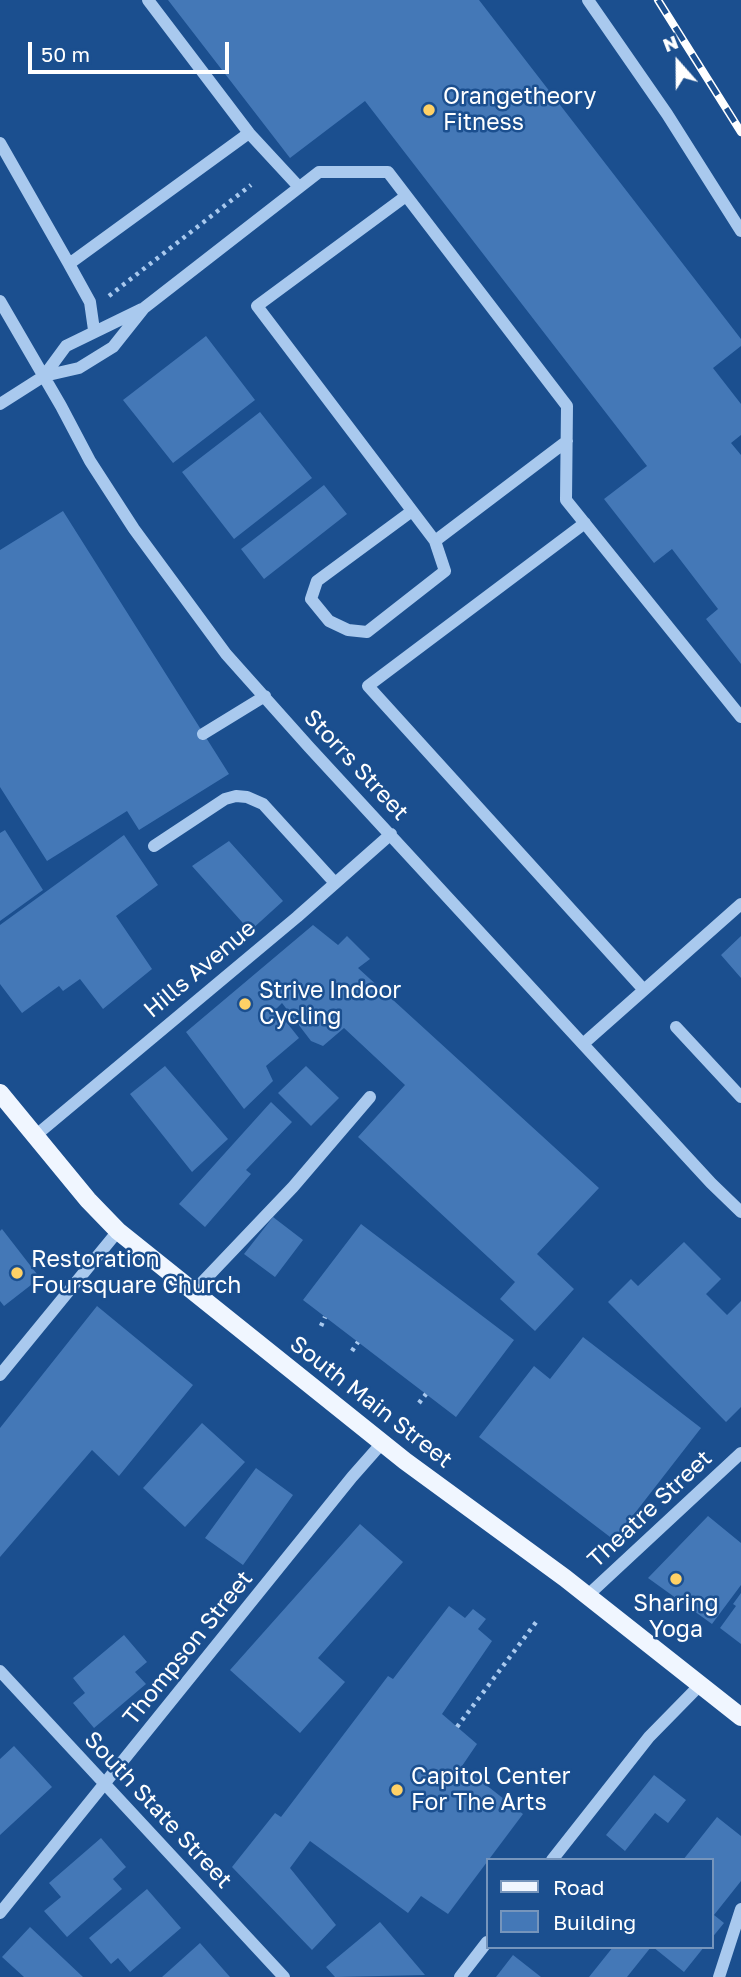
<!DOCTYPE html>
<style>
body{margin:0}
#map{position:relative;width:741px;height:1977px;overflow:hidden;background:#1b4f8f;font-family:"Golos Text",sans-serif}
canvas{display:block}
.legend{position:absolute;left:486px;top:1858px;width:228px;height:91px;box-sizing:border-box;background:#1b4f8f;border:2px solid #7695bc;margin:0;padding:9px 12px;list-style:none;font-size:21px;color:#fff}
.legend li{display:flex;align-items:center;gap:14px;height:35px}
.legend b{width:35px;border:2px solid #7695bc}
.north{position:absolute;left:643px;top:28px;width:70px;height:70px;-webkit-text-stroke:5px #1b4f8f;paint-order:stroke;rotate:339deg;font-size:19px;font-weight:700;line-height:28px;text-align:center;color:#fff}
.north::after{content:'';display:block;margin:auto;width:24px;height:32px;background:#fff;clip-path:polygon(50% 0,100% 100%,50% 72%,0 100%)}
.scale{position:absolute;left:28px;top:42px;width:201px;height:32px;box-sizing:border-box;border:4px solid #fff;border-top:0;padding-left:9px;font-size:21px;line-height:24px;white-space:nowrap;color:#fff;-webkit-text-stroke:5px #1b4f8f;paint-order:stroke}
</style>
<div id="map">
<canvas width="741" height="1977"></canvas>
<ul class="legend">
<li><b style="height:9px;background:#f0f6ff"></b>Road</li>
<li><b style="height:19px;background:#4478b7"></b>Building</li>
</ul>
<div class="north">N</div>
<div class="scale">50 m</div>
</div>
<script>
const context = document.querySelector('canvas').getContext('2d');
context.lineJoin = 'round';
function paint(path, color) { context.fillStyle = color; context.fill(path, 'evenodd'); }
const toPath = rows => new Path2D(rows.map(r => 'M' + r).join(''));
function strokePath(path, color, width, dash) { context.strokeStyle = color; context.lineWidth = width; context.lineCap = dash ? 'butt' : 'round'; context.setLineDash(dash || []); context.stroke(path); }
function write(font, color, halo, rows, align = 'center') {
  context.font = font + ' "Golos Text",sans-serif'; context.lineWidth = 5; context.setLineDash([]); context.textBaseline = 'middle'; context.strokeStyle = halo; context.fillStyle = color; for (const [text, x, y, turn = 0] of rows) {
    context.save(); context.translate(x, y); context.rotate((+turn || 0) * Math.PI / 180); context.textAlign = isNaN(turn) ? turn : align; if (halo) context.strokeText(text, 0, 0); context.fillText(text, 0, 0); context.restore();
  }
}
const building = toPath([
 [168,0,479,0,741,339,741,346,713,368,741,404,741,435,731,443,741,455,741,664,706,619,718,609,672,549,654,563,604,499,647,466,365,101,290,158],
 [206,336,255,400,173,463,123,400],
 [260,412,312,478,234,539,182,472],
 [324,485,347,514,264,579,241,549],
 [63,511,229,774,139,830,127,811,47,861,0,787,0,550],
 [5,830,43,890,0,921,0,833],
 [124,835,158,885,116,916,152,969,103,1009,80,979,63,991,59,986,22,1013,0,984,0,925],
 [229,841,283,901,250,931,192,866],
 [313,925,338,945,347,936,370,959,358,968,599,1188,537,1254,574,1289,535,1331,500,1299,515,1282,358,1137,405,1085,344,1028,323,1046,311,1041,282,1003,276,1009,299,1038,266,1066,273,1081,244,1109,186,1032],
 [741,936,741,978,721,955],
 [165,1066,228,1139,192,1172,130,1094],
 [306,1066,339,1098,311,1126,278,1093],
 [271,1102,292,1122,246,1170,251,1174,205,1227,179,1204],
 [273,1217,303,1240,275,1277,244,1254],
 [361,1224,514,1340,456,1417,303,1300],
 [2,1229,40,1278,4,1306,0,1301,0,1231],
 [684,1242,721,1279,706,1294,727,1315,741,1301,741,1407,726,1422,608,1302,631,1279,638,1286],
 [97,1306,193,1385,119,1476,92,1450,0,1557,0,1428],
 [583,1337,701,1428,614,1540,479,1437,534,1366,550,1379],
 [202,1423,245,1462,185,1527,143,1488],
 [256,1468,293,1495,243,1565,205,1538],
 [708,1516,741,1543,741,1585,712,1624,648,1578],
 [360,1524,403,1562,318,1658,345,1682,300,1733,230,1670],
 [741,1593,741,1644,720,1628,736,1606,733,1604],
 [449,1606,465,1618,473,1609,486,1619,478,1629,492,1641,442,1714,477,1744,462,1766,523,1814,448,1914,421,1896,408,1913,310,1841,290,1868,336,1925,312,1950,232,1867,275,1813,281,1817,388,1676,393,1679],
 [124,1635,147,1662,135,1672,146,1684,94,1728,73,1703,85,1693,73,1678],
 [14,1746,52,1787,0,1835,0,1759],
 [654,1775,686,1800,668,1823,655,1813,625,1851,606,1835],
 [717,1817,741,1836,741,1881,714,1915,724,1923,711,1939,711,1860,683,1860],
 [101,1838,126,1867,113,1879,122,1889,67,1937,44,1911,61,1897,49,1883],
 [147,1889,181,1928,130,1972,118,1958,111,1964,89,1938],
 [380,1922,425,1975,335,1977,326,1967],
 [30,1927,83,1977,24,1977,2,1957],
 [200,1943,230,1977,162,1977],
 [613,1947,651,1947,627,1977,589,1977],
 [653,1947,704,1947,684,1972],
 [513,1955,541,1977,496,1977]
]);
const path = toPath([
 [109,296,251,185],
 [321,1326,325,1317],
 [352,1351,358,1342],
 [419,1403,426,1394],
 [457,1727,537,1621]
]);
const minor = toPath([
 [588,0,667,114,741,231],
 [249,133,299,187],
 [0,143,69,264,249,133,148,0],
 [406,196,257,306,435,541,445,571,367,632,348,630,329,621,311,599,317,581,412,511],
 [69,264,90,302,94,330],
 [0,301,61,406,90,461,134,529,226,654,309,747,711,1183,741,1212],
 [44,376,66,346,142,309],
 [0,404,44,376,79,368,113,347,144,308,319,172,388,172,567,406,566,500,741,717],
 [585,523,368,686,644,990,741,904],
 [435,541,567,441],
 [203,734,265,696],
 [154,846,225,799,236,796,247,797,263,804,335,883],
 [676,1027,741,1097],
 [583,1044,644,990],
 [35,1136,297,917,391,834],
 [193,1292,293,1187,370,1097],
 [0,1375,118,1231],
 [587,1596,741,1453],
 [0,1671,284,1977],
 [552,1860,649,1737,700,1685],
 [0,1913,352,1477,382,1443],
 [460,1977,487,1942],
 [719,1977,741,1909]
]);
const major = toPath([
 [0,1093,88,1200,118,1231,405,1461,565,1578,741,1717]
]);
const rail = toPath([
 [658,0,741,132]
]);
const markers = [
 [429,110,7,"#ffd166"],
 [245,1004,7,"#ffd166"],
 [17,1273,7,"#ffd166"],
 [676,1579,7,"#ffd166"],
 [397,1790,7,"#ffd166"]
];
const poiNames = [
 ["Orangetheory",443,97],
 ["Fitness",443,123],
 ["Strive Indoor",259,991],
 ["Cycling",259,1017],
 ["Restoration",31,1260],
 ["Foursquare Church",31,1286],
 ["Sharing",676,1604,"center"],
 ["Yoga",676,1630,"center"],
 ["Capitol Center",411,1777],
 ["For The Arts",411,1803]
];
const streetNames = [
 ["Storrs Street",356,765,47],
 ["Hills Avenue",200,969,-40],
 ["South Main Street",371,1402,38],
 ["Theatre Street",650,1509,-43],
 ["Thompson Street",188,1648,-51],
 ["South State Street",158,1810,47]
];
paint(building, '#4478b7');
strokePath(path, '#a9c9ee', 4.5, [3.5, 5]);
strokePath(minor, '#a9c9ee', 12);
strokePath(major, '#f0f6ff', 18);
strokePath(rail, '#fff', 8);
strokePath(rail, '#1b4f8f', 5, [16]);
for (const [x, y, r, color] of markers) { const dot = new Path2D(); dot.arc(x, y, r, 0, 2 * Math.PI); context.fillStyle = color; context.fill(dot); strokePath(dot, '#1b4f8f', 2.5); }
write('23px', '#fff', '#1b4f8f', poiNames, 'left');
write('23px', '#fff', '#1b4f8f', streetNames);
</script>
